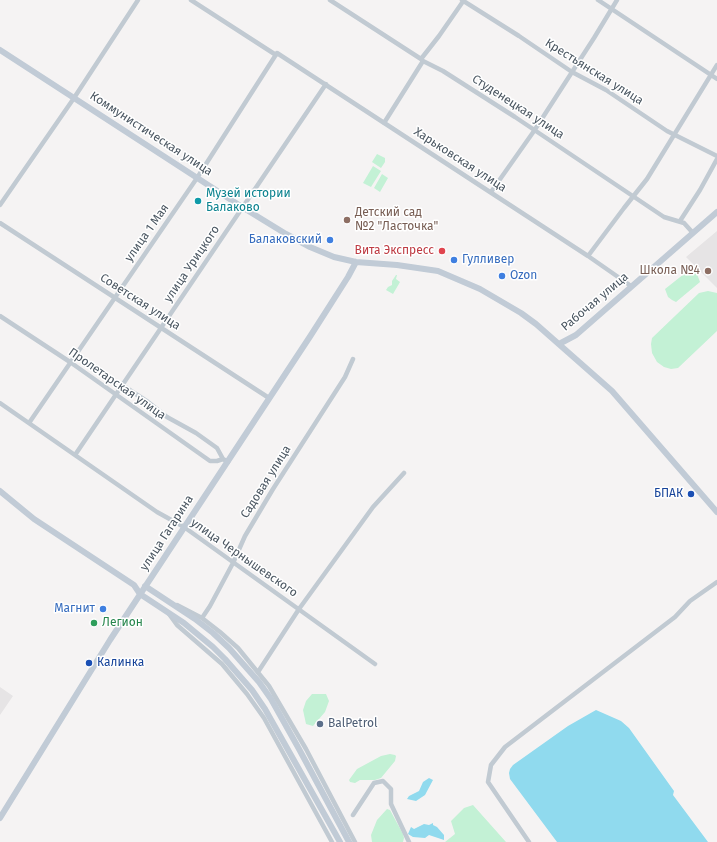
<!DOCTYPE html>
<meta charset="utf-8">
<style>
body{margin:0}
canvas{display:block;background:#f5f3f3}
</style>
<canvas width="717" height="842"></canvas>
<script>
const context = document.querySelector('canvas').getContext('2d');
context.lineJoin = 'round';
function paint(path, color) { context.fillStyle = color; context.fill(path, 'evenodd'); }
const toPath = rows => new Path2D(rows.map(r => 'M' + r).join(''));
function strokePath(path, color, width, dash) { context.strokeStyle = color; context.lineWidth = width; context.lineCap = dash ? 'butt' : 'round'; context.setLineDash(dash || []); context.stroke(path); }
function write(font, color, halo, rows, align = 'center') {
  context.font = font + ' "Fira Sans",sans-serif'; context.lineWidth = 3; context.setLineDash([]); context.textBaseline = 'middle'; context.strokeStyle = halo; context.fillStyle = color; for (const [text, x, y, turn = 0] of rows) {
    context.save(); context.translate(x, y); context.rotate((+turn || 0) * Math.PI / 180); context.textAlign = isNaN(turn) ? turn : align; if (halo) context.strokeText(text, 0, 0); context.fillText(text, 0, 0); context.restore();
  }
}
const education = toPath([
 [717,231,717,288,686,257],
 [0,687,13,696,0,715]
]);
const green = toPath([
 [377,154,385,158,385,162,381,168,372,162],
 [373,166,381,171,371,187,363,183],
 [382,174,388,178,380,192,374,188],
 [689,270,697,274,700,282,676,302,672,300,668,297,665,289],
 [396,275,397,275,396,279,400,282,393,294,386,290,388,287,392,285,392,281],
 [708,291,717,293,717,331,678,368,671,369,664,367,657,362,652,353,651,344,652,338,699,293],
 [312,694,326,694,329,701,325,712,313,726,306,724,303,710,306,701],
 [390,754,395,755,396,756,395,761,381,778,375,780,360,780,355,783,350,782,349,780,357,769,381,756],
 [473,805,506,842,445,842,455,834,451,821,464,808],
 [387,809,390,810,403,834,404,838,403,842,372,842,371,835,377,820]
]);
const water = toPath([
 [596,710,621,721,629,728,674,791,673,795,708,842,557,842,510,779,509,773,510,769,513,765,568,726],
 [429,778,433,780,425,795,416,801,407,799,409,796,419,791,423,782],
 [433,823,433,825,437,827,444,835,444,840,429,835,425,838,413,837,408,834,411,827,414,829,424,824,429,825]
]);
const street = toPath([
 [191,0,276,55],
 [330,0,421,59,423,61,443,71,515,117,664,217,684,223,693,233],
 [462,0,519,36,572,72,606,90,667,131,717,156],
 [598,0,717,79],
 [421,59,439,36,464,0],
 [384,123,423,61],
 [491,192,534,131,594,38,617,0],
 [0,205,74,98,138,0],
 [680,221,700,190,717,159],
 [0,223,269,398],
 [588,256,624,208,647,179,717,65],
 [0,316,70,362,210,461,217,461,223,459,228,462],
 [122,385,148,402,167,417,196,433,217,448,223,459],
 [0,403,157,512,184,527,375,664],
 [29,423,197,178,277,53,588,256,631,286],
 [75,455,326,84],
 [177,605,202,618,220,632,238,648,269,686,306,749,355,842],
 [169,614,177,625,222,664,247,694,264,718,332,842],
 [202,618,210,606,233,563,245,536,273,489,345,377,353,359],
 [258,672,299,609,373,507,404,473],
 [353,815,374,783,383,781,391,789,391,804,409,842],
 [529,842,488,782,491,765,505,747,675,617,690,601,717,582]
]);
const secondary = toPath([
 [0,50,242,207,286,234,310,247,334,257,356,262,397,265,438,271,480,289,521,313,536,324,612,391,717,512],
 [559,344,576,335,717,212],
 [0,491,34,519,134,585,140,594,184,623,213,647,225,659,252,690,265,709,340,842],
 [145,586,195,619,213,633,229,648,259,682,271,699,299,749,349,842],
 [0,818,110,640,311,335,348,277,356,262]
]);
const markers = [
 [198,201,4,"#0f9aa8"],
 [347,220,4,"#8d6e63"],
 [330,240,4,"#3f7fe0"],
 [442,251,4,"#e0444e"],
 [454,260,4,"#3f7fe0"],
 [708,271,4,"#8d6e63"],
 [502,276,4,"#3f7fe0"],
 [691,494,4,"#1a4fb4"],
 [103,609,4,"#3f7fe0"],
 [94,623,4,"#2e9e5b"],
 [89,663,4,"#1a4fb4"],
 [320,724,4,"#5c6f8a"]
];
const streetNames = [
 ["Крестьянская улица",594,72,32],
 ["Студенецкая улица",518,107,33],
 ["Коммунистическая улица",151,134,33],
 ["Харьковская улица",460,160,33],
 ["улица 1 Мая",147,233,-55],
 ["улица Урицкого",192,264,-56],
 ["Советская улица",140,302,33],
 ["Рабочая улица",595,302,-40],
 ["Пролетарская улица",117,384,35],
 ["Садовая улица",266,482,-58],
 ["улица Гагарина",167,533,-57],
 ["улица Чернышевского",244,558,35]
];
const cultureNames = [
 ["Музей истории",206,194],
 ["Балаково",206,208]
];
const educationNames = [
 ["Детский сад",355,213],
 ["№2 \"Ласточка\"",355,227],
 ["Школа №4",700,271,"right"]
];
const shopNames = [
 ["Балаковский",322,240],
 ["Гулливер",462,260,"left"],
 ["Ozon",510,276,"left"],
 ["Магнит",95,609]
];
const healthNames = [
 ["Вита Экспресс",434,251]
];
const transitNames = [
 ["БПАК",683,494],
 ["Калинка",97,663,"left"]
];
const leisureNames = [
 ["Легион",102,623]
];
const serviceNames = [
 ["BalPetrol",328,724]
];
paint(education, '#e6e4e5');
paint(green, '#c3f1d5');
paint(water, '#90daee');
strokePath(street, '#c1cad2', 4.5);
strokePath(secondary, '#c1cbd6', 6);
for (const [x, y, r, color] of markers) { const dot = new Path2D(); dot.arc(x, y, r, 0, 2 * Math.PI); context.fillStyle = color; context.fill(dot); strokePath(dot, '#fff', 1.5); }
write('12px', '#4a5661', '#fff', streetNames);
write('12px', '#0d838f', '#fff', cultureNames, 'left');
write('12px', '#785e54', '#fff', educationNames, 'left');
write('12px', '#366cbe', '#fff', shopNames, 'right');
write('12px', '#be3a42', '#fff', healthNames, 'right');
write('12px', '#164399', '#fff', transitNames, 'right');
write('12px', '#27864d', '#fff', leisureNames, 'left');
write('12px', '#4e5e75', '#fff', serviceNames, 'left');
</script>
